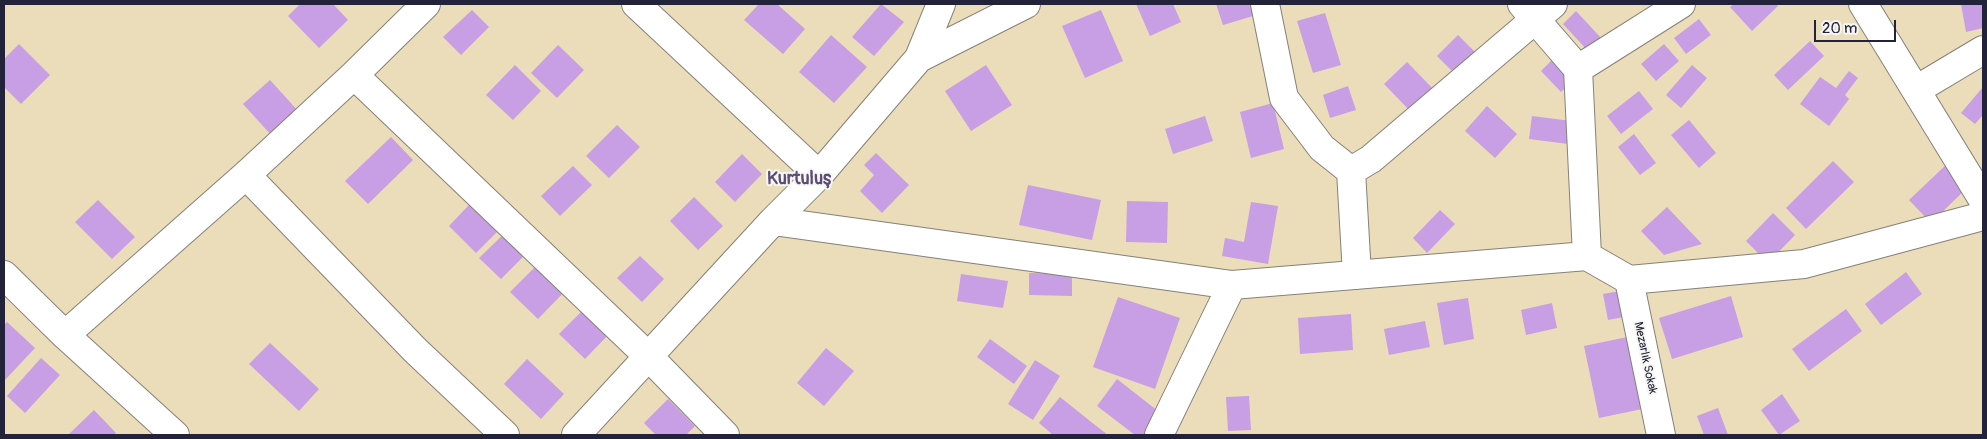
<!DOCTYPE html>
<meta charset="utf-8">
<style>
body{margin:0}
#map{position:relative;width:1987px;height:439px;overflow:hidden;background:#ebddb9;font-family:Pangolin,sans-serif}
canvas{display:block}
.frame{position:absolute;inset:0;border:5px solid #22223b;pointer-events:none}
.scale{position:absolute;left:1814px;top:20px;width:82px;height:22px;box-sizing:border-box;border:2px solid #22223b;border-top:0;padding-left:6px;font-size:15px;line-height:18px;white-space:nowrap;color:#22223b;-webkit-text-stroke:4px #f6f6f2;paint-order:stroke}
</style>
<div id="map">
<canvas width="1987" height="439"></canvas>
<div class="frame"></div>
<div class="scale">20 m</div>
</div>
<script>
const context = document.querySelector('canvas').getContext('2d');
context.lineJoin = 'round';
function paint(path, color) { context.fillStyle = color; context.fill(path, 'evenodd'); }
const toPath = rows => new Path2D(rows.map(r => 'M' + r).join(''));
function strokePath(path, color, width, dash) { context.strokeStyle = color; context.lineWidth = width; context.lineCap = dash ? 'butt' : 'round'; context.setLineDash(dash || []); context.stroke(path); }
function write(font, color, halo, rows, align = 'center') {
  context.font = font + ' Pangolin,sans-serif'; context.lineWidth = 4; context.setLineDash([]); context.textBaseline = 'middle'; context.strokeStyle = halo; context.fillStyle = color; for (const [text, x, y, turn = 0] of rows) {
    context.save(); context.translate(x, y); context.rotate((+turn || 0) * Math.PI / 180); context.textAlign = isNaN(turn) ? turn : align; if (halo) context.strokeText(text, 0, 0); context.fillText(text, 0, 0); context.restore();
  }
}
const building = toPath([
 [300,4,333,4,348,20,319,48,288,16],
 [759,4,777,4,805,29,783,54,744,20],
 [881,4,904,22,874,56,852,37],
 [1136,4,1173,4,1181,22,1150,36],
 [1216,4,1260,4,1263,13,1223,25],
 [1734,4,1776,4,1778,6,1752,31,1730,7],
 [1961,4,1982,4,1983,28,1966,32],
 [472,10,489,27,461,55,443,37],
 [1101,10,1123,61,1085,78,1062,26],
 [1576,11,1603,40,1589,52,1563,24],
 [1325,13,1341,65,1313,73,1297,21],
 [1699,19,1711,35,1686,54,1674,38],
 [831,35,867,67,834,103,799,72],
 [1458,35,1482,59,1461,80,1437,56],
 [1810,41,1824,56,1788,90,1774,75],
 [19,44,50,75,21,104,4,87,4,59],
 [1664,44,1679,61,1656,81,1641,64],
 [558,45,584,70,557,98,531,73],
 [1557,55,1578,76,1561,92,1541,71],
 [1407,62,1438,94,1415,116,1384,84],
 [515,65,541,91,513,120,486,95],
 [986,65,1012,105,971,131,945,91],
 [1692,65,1707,78,1681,108,1666,95],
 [1849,71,1858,78,1845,95,1849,99,1829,126,1800,104,1820,77,1836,88],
 [270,80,299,112,272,136,243,104],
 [1348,86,1356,110,1330,118,1323,95],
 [1983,87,1983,115,1975,124,1961,113],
 [1639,91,1653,109,1621,134,1607,116],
 [1273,103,1284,149,1251,158,1240,112],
 [1487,106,1517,134,1495,158,1465,131],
 [1205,116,1213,141,1173,154,1165,129],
 [1532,116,1579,122,1576,145,1529,139],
 [1689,120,1716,153,1699,168,1671,135],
 [617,125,640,147,609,178,586,156],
 [1634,134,1656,163,1640,175,1618,147],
 [391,137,413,160,368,204,345,181],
 [876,153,909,185,882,213,860,191,874,175,864,165],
 [742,154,762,174,735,202,715,182],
 [1833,161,1854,182,1806,229,1786,208],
 [1948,163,1969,186,1931,223,1909,200],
 [573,166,592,185,560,216,541,196],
 [1028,185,1101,200,1092,240,1019,225],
 [694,197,723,226,698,250,670,221],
 [98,200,135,237,112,259,75,222],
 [1127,201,1168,202,1167,243,1126,242],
 [1251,202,1278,206,1268,264,1222,256,1225,238,1244,242],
 [469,205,497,232,476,253,449,226],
 [1667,207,1702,244,1664,255,1641,231],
 [1440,210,1455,224,1427,253,1413,238],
 [1773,213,1795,235,1768,263,1746,241],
 [510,228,531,249,501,279,479,258],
 [640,256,664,279,642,302,617,278],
 [542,260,569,287,538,319,510,292],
 [1906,272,1922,294,1881,325,1865,304],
 [1029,273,1072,274,1072,296,1029,295],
 [961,274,1008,281,1003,308,957,301],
 [1625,290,1629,316,1608,320,1603,294],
 [1731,296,1743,337,1672,359,1659,318],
 [1118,297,1180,318,1155,389,1093,367],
 [1468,298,1474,339,1444,345,1437,303],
 [1552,303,1557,328,1526,335,1521,310],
 [585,308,610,333,585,359,559,334],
 [1846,309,1862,331,1809,371,1792,349],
 [1351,314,1353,350,1300,354,1298,318],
 [1425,321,1430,347,1389,355,1384,329],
 [7,322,35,348,4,381,4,325],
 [1632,336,1647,408,1599,418,1584,346],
 [990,339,1027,366,1014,384,977,357],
 [270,343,319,389,299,411,249,364],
 [826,348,854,371,824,406,797,383],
 [41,358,60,375,25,413,7,396],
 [527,359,564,394,541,419,504,384],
 [1035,360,1060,376,1033,420,1008,404],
 [1117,379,1163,415,1147,435,1135,435,1097,406],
 [1782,394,1800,421,1779,435,1761,410],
 [1249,396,1251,430,1228,431,1226,397],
 [1060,397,1095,425,1108,435,1053,435,1039,423],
 [668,399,695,426,686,435,656,435,644,423],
 [1718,408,1728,435,1704,435,1697,416],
 [94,410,116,433,113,435,68,435]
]);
const minor = toPath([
 [636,4,819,175],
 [1265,4,1284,98,1322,148,1351,171,1371,159,1553,4],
 [1522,4,1578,69,1587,256],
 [1863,4,1983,200],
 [919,58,941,4],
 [1578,69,1681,4],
 [354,75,649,357,725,435],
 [1916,90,1983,50],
 [1351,171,1357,275],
 [246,175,415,350,505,435],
 [773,221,1232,285,1587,256,1629,280,1804,264,1983,216],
 [4,275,65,335,175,435],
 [1629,280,1661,435],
 [65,335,246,175,354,75,426,4],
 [576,435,773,221,819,175,919,58,1026,4],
 [1159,435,1232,285]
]);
const streetNames = [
 ["Mezarlık Sokak",1645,358,78]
];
const districtNames = [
 ["Kurtuluş",799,179]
];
paint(building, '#c89ee5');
strokePath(minor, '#86807a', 30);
strokePath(minor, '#fff', 28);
write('12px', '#22223b', '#f6f6f2', streetNames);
write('bold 18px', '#5c4d76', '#f6f6f2', districtNames);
</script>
